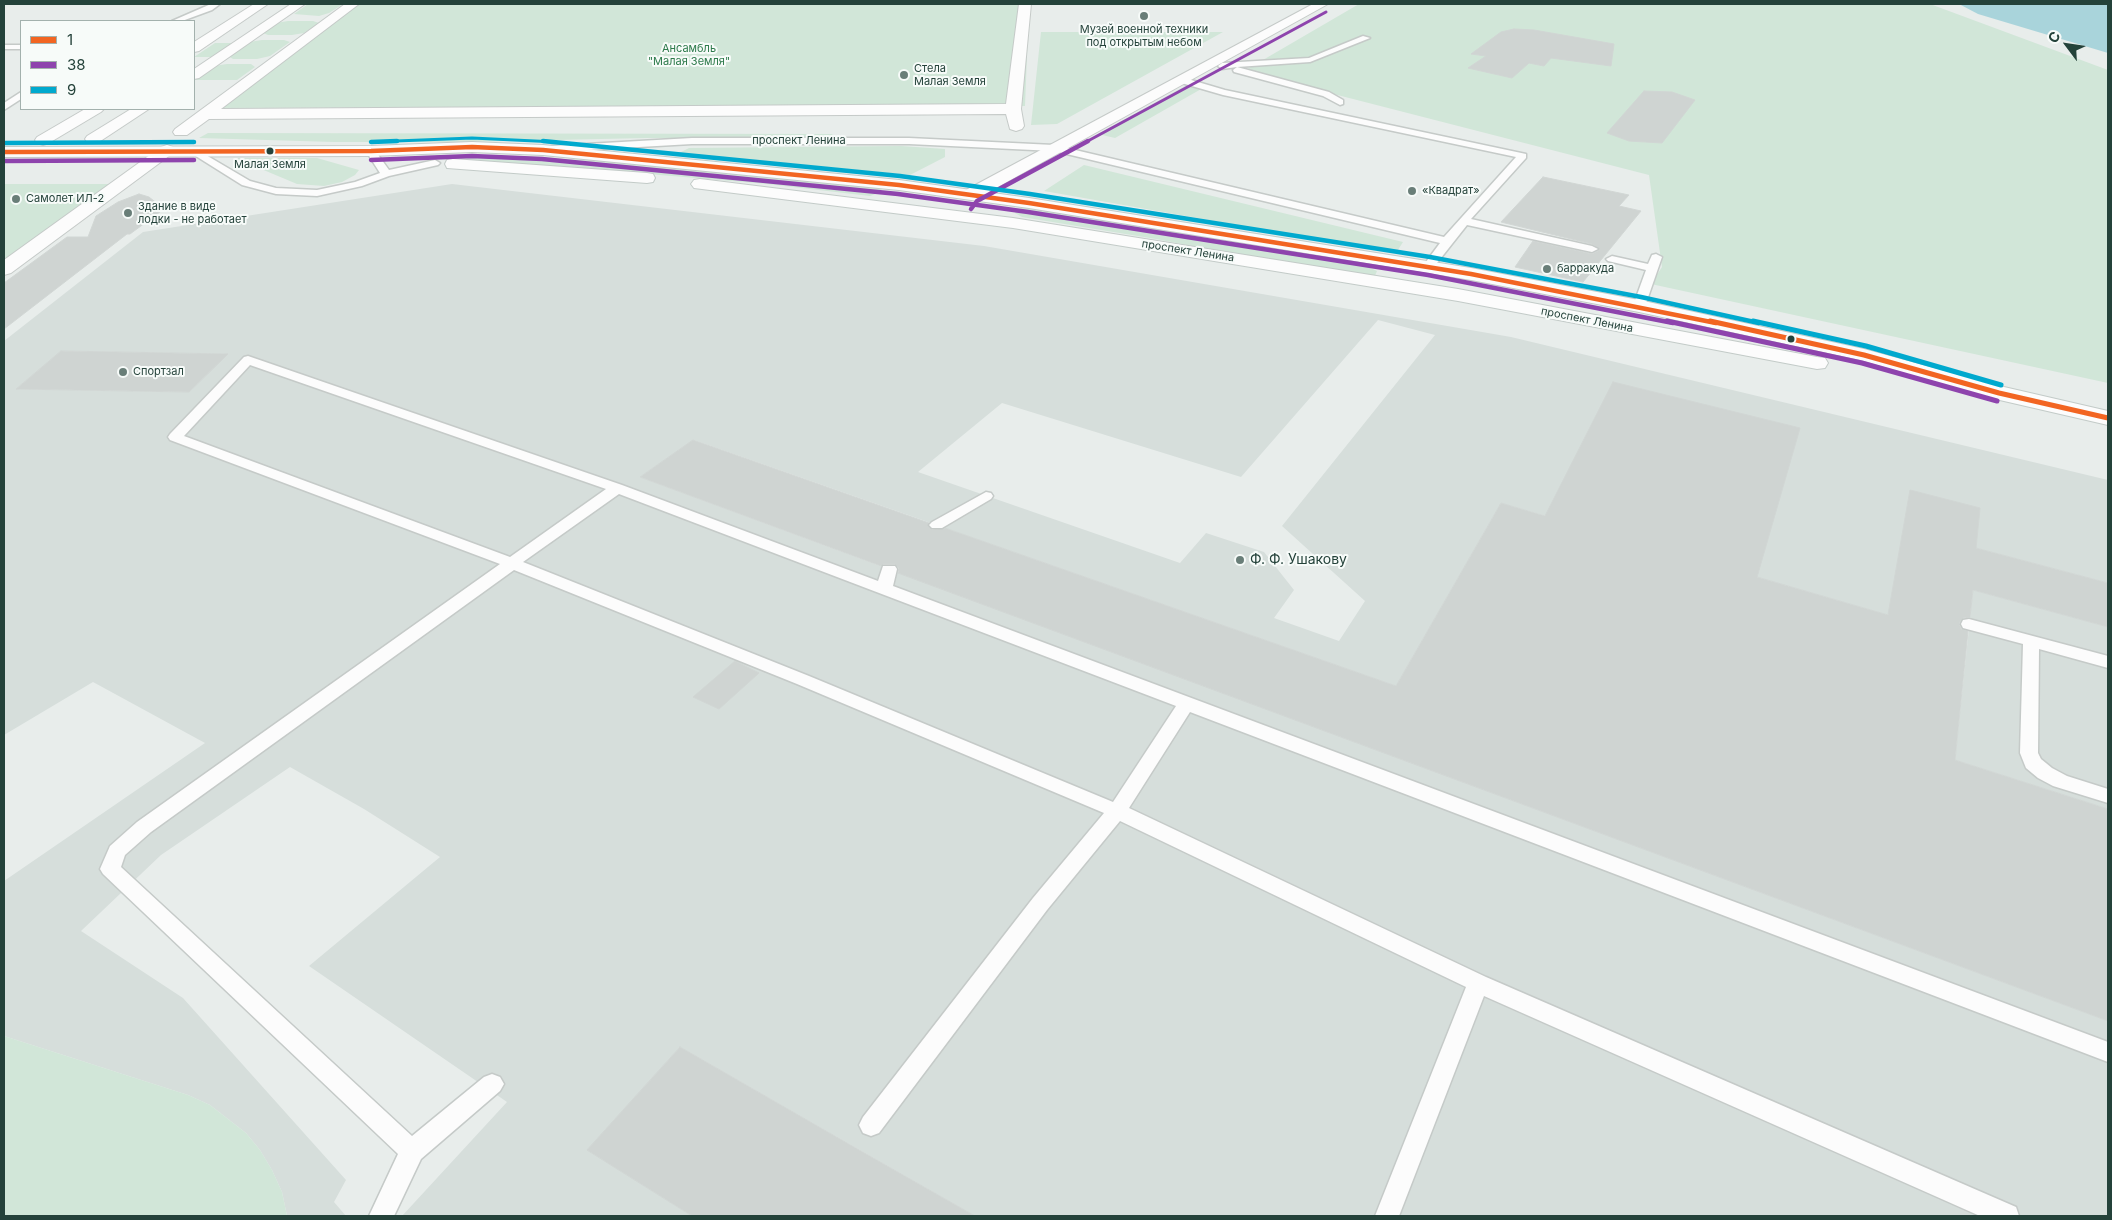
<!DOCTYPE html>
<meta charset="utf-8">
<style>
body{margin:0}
#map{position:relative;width:2112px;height:1220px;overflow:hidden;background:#e8edeb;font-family:Inter,sans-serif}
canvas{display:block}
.frame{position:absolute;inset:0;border:5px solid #24423a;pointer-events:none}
.legend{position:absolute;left:20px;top:20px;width:175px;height:90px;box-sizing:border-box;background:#f7fbf9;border:1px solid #a3b1ad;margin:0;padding:6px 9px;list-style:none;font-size:15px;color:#24423a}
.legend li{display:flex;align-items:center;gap:10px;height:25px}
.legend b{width:25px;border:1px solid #a3b1ad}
.north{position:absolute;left:2042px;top:20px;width:50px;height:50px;-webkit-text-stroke:4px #f7fbf9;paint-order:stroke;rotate:301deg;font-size:14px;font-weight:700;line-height:20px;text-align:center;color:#24423a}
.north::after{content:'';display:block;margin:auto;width:18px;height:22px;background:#24423a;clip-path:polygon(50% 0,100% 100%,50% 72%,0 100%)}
</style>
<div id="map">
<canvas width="2112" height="1220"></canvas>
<div class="frame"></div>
<ul class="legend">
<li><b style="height:6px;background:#f26522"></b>1</li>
<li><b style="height:6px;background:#8e44ad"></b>38</li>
<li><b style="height:6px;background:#00a9ce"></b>9</li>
</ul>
<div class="north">С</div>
</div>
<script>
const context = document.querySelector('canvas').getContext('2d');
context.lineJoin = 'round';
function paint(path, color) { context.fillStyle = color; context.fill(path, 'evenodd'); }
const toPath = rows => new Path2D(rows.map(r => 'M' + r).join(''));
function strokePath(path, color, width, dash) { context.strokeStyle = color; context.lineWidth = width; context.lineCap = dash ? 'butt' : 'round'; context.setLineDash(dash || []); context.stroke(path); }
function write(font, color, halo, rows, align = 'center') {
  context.font = font + ' Inter,sans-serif'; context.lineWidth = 4; context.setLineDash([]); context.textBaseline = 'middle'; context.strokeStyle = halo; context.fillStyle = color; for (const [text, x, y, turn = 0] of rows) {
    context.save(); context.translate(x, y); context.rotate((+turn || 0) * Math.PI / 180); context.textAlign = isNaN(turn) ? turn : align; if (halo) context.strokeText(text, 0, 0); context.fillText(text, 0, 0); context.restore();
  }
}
const built = toPath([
 [452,184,984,246,1511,337,2108,480,2108,583,1976,548,1888,615,1501,503,1396,686,694,440,640,477,2108,1021,2108,1216,975,1216,680,1047,588,1150,692,1216,402,1216,507,1102,309,966,440,857,364,809,290,767,161,855,81,931,183,998,346,1180,334,1202,346,1216,287,1216,282,1192,272,1170,260,1150,246,1133,210,1105,188,1095,4,1036,4,881,205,743,93,682,4,735,4,341,143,232],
 [1378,320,1435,335,1282,526,1365,601,1339,641,1274,618,1294,590,1264,552,1206,533,1180,563,918,472,1002,403,1241,477],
 [62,351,227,354,189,392,16,389],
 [1973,590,2108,627,2108,809,1955,760]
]);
const green = toPath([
 [308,4,343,4,329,13,319,16,294,14],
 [347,4,1029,4,1025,106,205,108],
 [1359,4,1930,4,2108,70,2108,383,1651,284,1662,267,1649,175,1244,71],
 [288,21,313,21,319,23,304,33,292,35,268,35,263,33,276,23],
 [1041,32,1223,32,1057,124,1031,125],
 [262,40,284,40,290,42,270,56,257,59,233,59,228,56,249,42],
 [215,43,234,43,213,57,194,57],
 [227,64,251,64,255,67,237,80,195,80,214,66],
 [1187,85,1203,88,1115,138,1098,134],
 [208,133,833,134,828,138,647,138,462,142,334,142,199,138],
 [901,146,945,149,945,157,910,175,679,153,689,148],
 [437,155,598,160,882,187,881,192,870,196,767,184,577,168,432,159],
 [235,158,317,158,359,170,355,175,342,182,324,186,297,184],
 [1084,165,1403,242,1396,253,1044,191],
 [4,184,111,184,4,260],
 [1026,206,1165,229,1368,267,1377,271,1374,278,1362,279,1156,239,1022,217,1015,213,1017,210],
 [4,1036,188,1095,210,1105,246,1133,260,1150,272,1170,282,1192,287,1216,4,1216]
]);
const water = toPath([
 [1959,4,2108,4,2108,53,1978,14]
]);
const building = toPath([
 [1514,29,1534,30,1614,44,1611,66,1551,58,1544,66,1529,63,1512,78,1468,68,1486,56,1471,54,1501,32,1514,29],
 [1644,91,1672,92,1695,100,1662,143,1629,141,1607,133,1644,91],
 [1543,177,1629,195,1619,206,1641,211,1583,282,1515,267,1533,241,1592,254,1600,250,1592,244,1501,222,1543,177],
 [139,194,149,197,164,209,130,234,127,234,4,329,4,283,67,237,88,237,96,216,118,202,139,194],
 [61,351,228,354,189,392,16,389,61,351],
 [1613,382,1800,428,1757,577,1888,615,1910,490,1980,508,1976,548,2108,583,2108,627,1973,590,1970,617,1963,618,1959,623,1961,629,1968,631,1955,760,2108,809,2108,1021,898,573,899,568,895,564,883,564,881,566,640,477,693,440,929,523,928,526,932,530,945,528,1396,686,1501,503,1545,516,1613,382],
 [735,661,759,673,719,709,693,697,735,661],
 [680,1047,861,1151,975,1216,692,1216,587,1150,680,1047]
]);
const lane = toPath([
 [211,4,220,4,212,10,182,21,172,21,211,4],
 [1363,36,1370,38,1310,62,1237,67,1329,92,1343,100,1343,104,1340,105,1323,96,1234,72,1233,70,1237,67,1222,69,1218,66,1222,63,1309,58,1363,36],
 [4,45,21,45,21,49,4,49,4,45],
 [1181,77,1225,90,1526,154,1526,158,1471,219,1592,246,1598,249,1592,252,1467,225,1433,268,1429,269,1423,266,1440,243,1054,151,909,144,692,144,551,152,546,149,551,146,692,138,909,138,1054,145,1444,237,1516,157,1223,95,1178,82,1178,78,1181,77],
 [21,92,21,99,4,110,4,103,21,92],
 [194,148,250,181,276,188,317,190,355,182,380,173,366,151,371,148,374,149,389,170,435,160,440,163,438,165,389,176,362,186,317,196,276,194,242,185,191,153,191,149,194,148],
 [1656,254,1662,257,1645,306,1639,310,1635,309,1633,306,1646,270,1608,261,1606,259,1612,256,1648,264,1652,255,1656,254],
 [248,356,622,485,878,581,883,566,895,566,897,569,893,586,2108,1042,2108,1062,1190,712,1129,808,1486,977,2016,1207,2019,1216,1980,1216,1484,996,1399,1216,1375,1216,1466,987,1120,821,1047,910,879,1133,871,1136,863,1133,859,1125,863,1117,1033,898,1104,813,797,684,514,570,151,832,125,855,121,867,412,1136,484,1077,492,1074,500,1077,504,1084,500,1091,421,1159,394,1216,369,1216,398,1154,103,874,100,869,110,846,137,822,500,564,170,440,168,437,170,434,244,357,248,356],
 [250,365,606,489,510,557,184,436,250,365],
 [619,494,1176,706,1113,802,809,676,523,562,619,494],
 [986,492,991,493,993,496,991,499,942,528,932,528,929,525,932,522,986,492],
 [1969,619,2108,656,2108,668,2039,649,2038,753,2041,759,2052,768,2067,776,2108,789,2108,803,2053,786,2038,778,2026,768,2020,753,2023,644,1963,628,1961,624,1963,620,1969,619]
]);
const street = toPath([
 [254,4,268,4,199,51,194,52,194,42,254,4],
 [291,4,305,4,199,78,194,79,194,69,291,4],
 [345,4,359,4,221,109,1006,104,1019,4,1031,4,1021,109,1024,126,1022,129,1016,131,1010,129,1006,114,209,119,187,135,175,135,173,132,175,129,345,4],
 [1313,4,1328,4,978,198,972,199,966,198,963,194,966,190,1313,4],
 [85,109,104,109,101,112,49,143,43,145,37,143,35,140,37,137,85,109],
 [131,109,149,109,99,142,87,142,85,139,87,136,131,109],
 [167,145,173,147,175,150,173,153,11,273,4,275,4,260,161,147,167,145]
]);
const secondary = toPath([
 [472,142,543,145,899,180,1029,198,1471,268,1639,300,1864,349,2004,387,2108,411,2108,425,1991,398,1860,360,1639,312,1471,280,1029,208,899,190,543,155,472,152,371,156,4,157,4,147,371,146,472,142],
 [453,159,647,173,653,174,655,178,653,182,647,183,447,168,445,164,447,160,453,159],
 [700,179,1013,218,1458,289,1817,357,1825,358,1828,363,1825,368,1817,369,1458,301,1013,228,694,188,691,184,694,180,700,179]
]);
const bus1Far1 = toPath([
 [4,152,371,151,472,147,543,150,899,185,1029,203,1471,274,1716,323]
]);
const bus1 = toPath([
 [1710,321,1864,355,1999,393,2108,418]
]);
const bus2Far2 = toPath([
 [1086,142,1326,12]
]);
const bus2Far1 = toPath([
 [371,160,472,156,542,159,898,194,1028,212,1428,275,1673,323],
 [4,161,194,160],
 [971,209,977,201,1088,141]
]);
const bus2 = toPath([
 [1667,321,1862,363,1997,401]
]);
const bus3Far2 = toPath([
 [153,142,194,142],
 [371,142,472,138,556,142]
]);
const bus3Far1 = toPath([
 [543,141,900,176,1030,194,1430,257,1641,297,1759,323],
 [371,142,397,141],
 [4,143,194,142]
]);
const bus3 = toPath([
 [1753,321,1866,346,2001,385]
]);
const markers = [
 [1144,16,5,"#697e78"],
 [904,75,5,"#697e78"],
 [270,151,4.5,"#24423a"],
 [1412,191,5,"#697e78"],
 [16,199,5,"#697e78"],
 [128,213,5,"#697e78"],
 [1547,269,5,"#697e78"],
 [1791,339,4.5,"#24423a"],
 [123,372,5,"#697e78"],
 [1240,560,5,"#697e78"]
];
const farPoinames = [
 ["Музей военной техники",1144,30,"center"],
 ["под открытым небом",1144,43,"center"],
 ["Стела",914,69],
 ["Малая Земля",914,82],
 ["«Квадрат»",1422,191],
 ["Самолет ИЛ-2",26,199],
 ["Здание в виде",138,207],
 ["лодки - не работает",138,220],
 ["барракуда",1557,269],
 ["Спортзал",133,372]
];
const farParknames = [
 ["Ансамбль",689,49],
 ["\"Малая Земля\"",689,62]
];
const farStreetnames = [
 ["проспект Ленина",799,141],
 ["проспект Ленина",1188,251,9],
 ["проспект Ленина",1587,320,11]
];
const farBusnames = [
 ["Малая Земля",270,165]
];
const poiNames = [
 ["Ф. Ф. Ушакову",1250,560]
];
paint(built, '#d6dedb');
paint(green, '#d1e6d8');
paint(water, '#a9d4db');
paint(building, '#cfd4d2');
strokePath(building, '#d1d6d4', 1);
strokePath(lane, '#c5cac8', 3);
strokePath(street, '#c5cac8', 2);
strokePath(secondary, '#c3cbc8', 2);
paint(lane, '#fcfcfc');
paint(street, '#fcfcfc');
paint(secondary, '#fcfcfc');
strokePath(bus1Far1, '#f26522', 4.5);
strokePath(bus1, '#f26522', 5);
strokePath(bus2Far2, '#8e44ad', 3);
strokePath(bus2Far1, '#8e44ad', 4.5);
strokePath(bus2, '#8e44ad', 5);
strokePath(bus3Far2, '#00a9ce', 3);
strokePath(bus3Far1, '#00a9ce', 4.5);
strokePath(bus3, '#00a9ce', 5);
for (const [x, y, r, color] of markers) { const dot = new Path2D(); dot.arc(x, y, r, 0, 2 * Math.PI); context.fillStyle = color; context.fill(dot); strokePath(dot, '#f7fbf9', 2); }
write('11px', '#24423a', '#f7fbf9', farPoinames, 'left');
write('11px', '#2d7a4b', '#f7fbf9', farParknames);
write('11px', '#24423a', '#f7fbf9', farStreetnames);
write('11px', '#24423a', '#f7fbf9', farBusnames);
write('14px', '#24423a', '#f7fbf9', poiNames, 'left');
</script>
